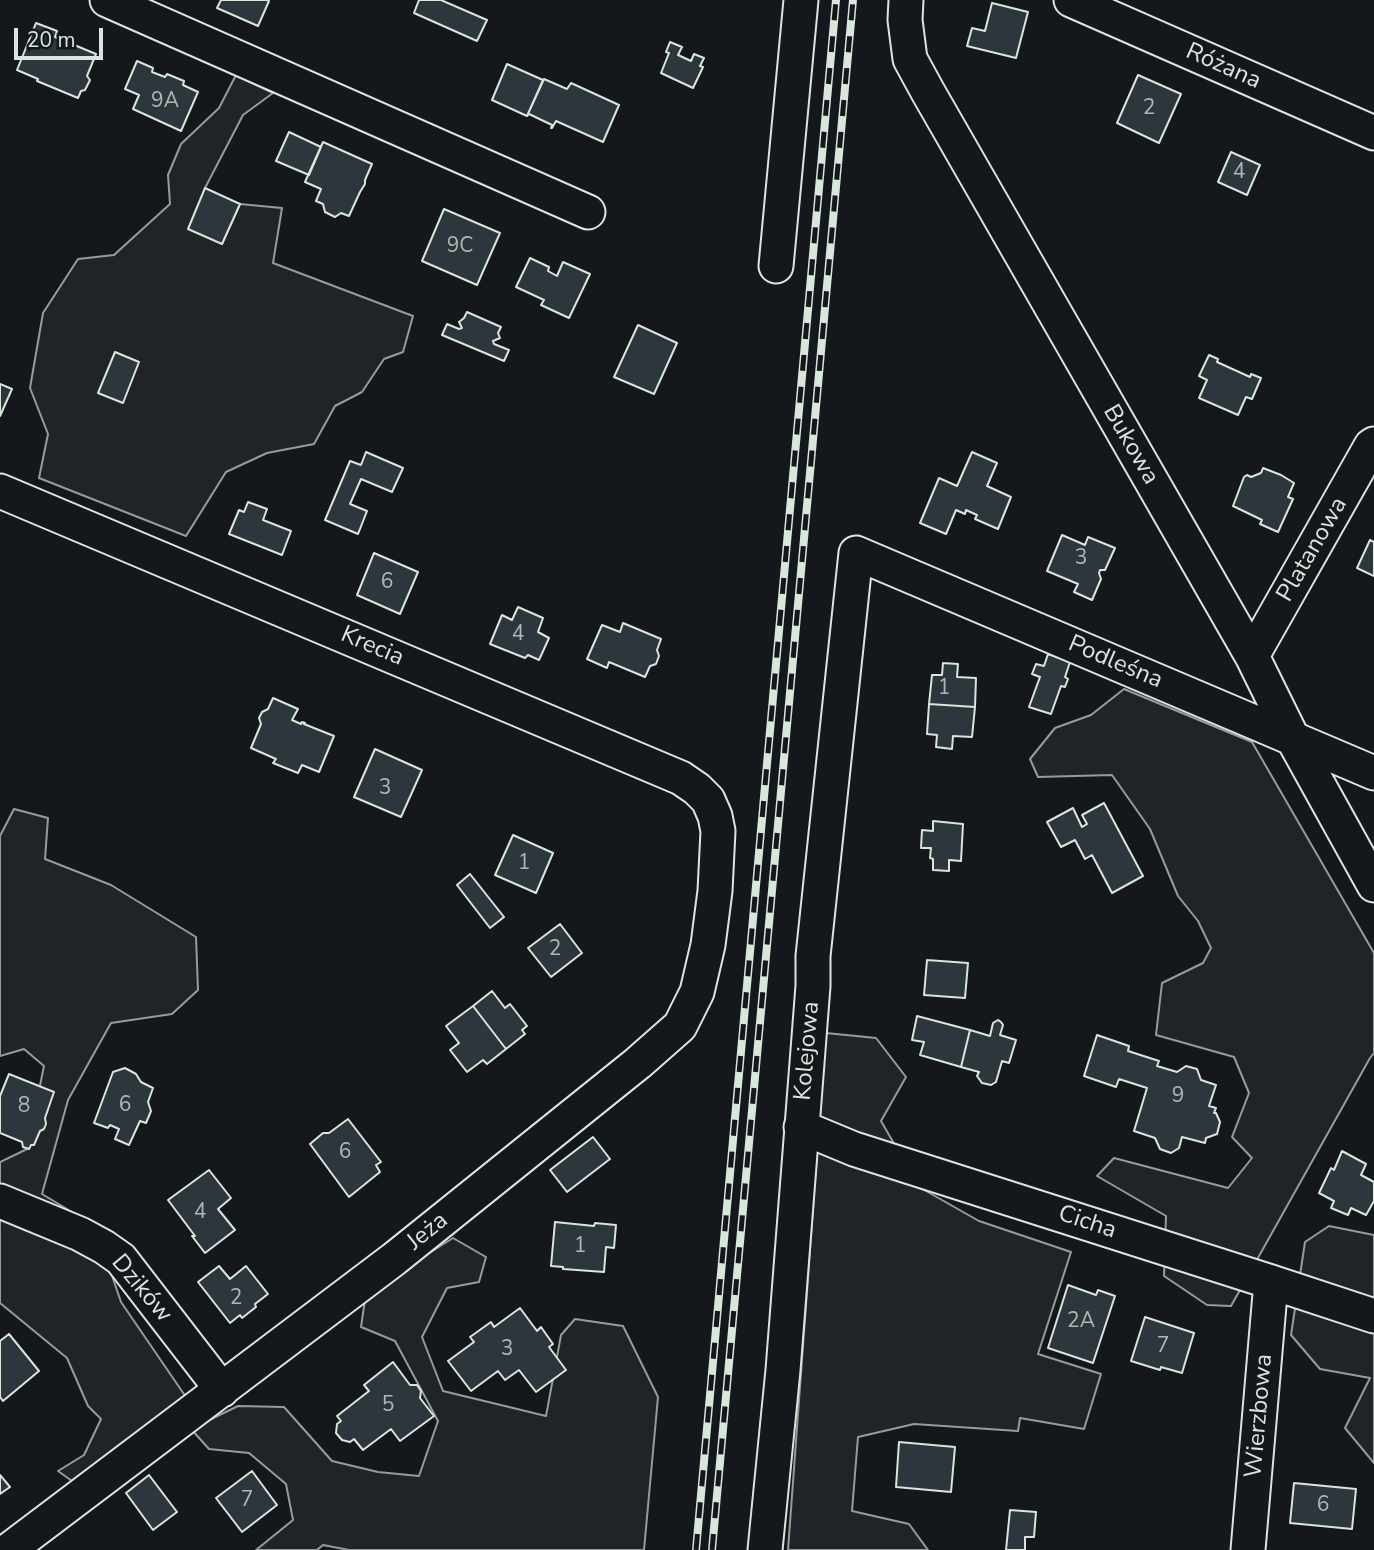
<!DOCTYPE html>
<meta charset="utf-8">
<style>
body{margin:0}
#map{position:relative;width:1374px;height:1550px;overflow:hidden;background:#14181c;font-family:"Nunito Sans",sans-serif}
canvas{display:block}
.scale{position:absolute;left:14px;top:28px;width:89px;height:32px;box-sizing:border-box;border:4px solid #d8e6dc;border-top:0;padding-left:9px;font-size:21px;line-height:24px;white-space:nowrap;color:#d8e6dc;-webkit-text-stroke:5px #14181c;paint-order:stroke}
</style>
<div id="map">
<canvas width="1374" height="1550"></canvas>
<div class="scale">20 m</div>
</div>
<script>
const context = document.querySelector('canvas').getContext('2d');
context.lineJoin = 'round';
function paint(path, color) { context.fillStyle = color; context.fill(path, 'evenodd'); }
const toPath = rows => new Path2D(rows.map(r => 'M' + r).join(''));
function strokePath(path, color, width, dash) { context.strokeStyle = color; context.lineWidth = width; context.lineCap = dash ? 'butt' : 'round'; context.setLineDash(dash || []); context.stroke(path); }
function write(font, color, halo, rows, align = 'center') {
  context.font = font + ' "Nunito Sans",sans-serif'; context.lineWidth = 5; context.setLineDash([]); context.textBaseline = 'middle'; context.strokeStyle = halo; context.fillStyle = color; for (const [text, x, y, turn = 0] of rows) {
    context.save(); context.translate(x, y); context.rotate((+turn || 0) * Math.PI / 180); context.textAlign = isNaN(turn) ? turn : align; if (halo) context.strokeText(text, 0, 0); context.fillText(text, 0, 0); context.restore();
  }
}
const green = toPath([
 [236,75,273,93,243,115,205,188,198,216,222,244,240,204,282,208,273,263,413,316,403,352,384,359,362,392,335,406,314,444,267,453,226,472,186,536,39,478,48,434,30,388,43,313,78,259,114,255,170,204,168,175,181,144,219,108,236,75],
 [1124,689,1252,742,1374,953,1374,1053,1370,1058,1231,1306,1207,1305,1164,1276,1166,1216,1097,1176,1114,1158,1228,1188,1252,1158,1232,1137,1249,1093,1234,1057,1156,1035,1162,983,1203,963,1211,948,1198,921,1178,896,1150,829,1112,775,1038,777,1030,759,1055,728,1091,715,1124,689],
 [14,809,48,818,45,859,111,885,196,937,198,990,172,1014,111,1023,68,1100,42,1194,95,1226,121,1302,188,1400,72,1481,58,1471,84,1455,101,1419,88,1406,67,1358,0,1303,0,1162,27,1149,44,1066,24,1049,0,1056,0,836,14,809],
 [826,1033,876,1038,906,1077,881,1121,919,1187,979,1221,1071,1252,1038,1354,1101,1374,1084,1429,1020,1418,1018,1431,914,1424,858,1437,852,1511,909,1524,928,1550,788,1550,826,1033],
 [1329,1226,1374,1235,1374,1463,1345,1428,1370,1378,1320,1369,1291,1335,1305,1242,1329,1226],
 [453,1238,486,1257,479,1282,447,1288,422,1337,443,1391,546,1416,561,1335,575,1319,623,1326,658,1397,644,1550,349,1550,323,1545,317,1550,256,1550,293,1520,286,1484,249,1453,209,1449,191,1429,238,1406,284,1407,332,1461,378,1472,419,1476,438,1421,395,1341,361,1327,366,1293,453,1238]
]);
const building = toPath([
 [221,0,266,0,269,1,258,26,217,8,221,0],
 [419,0,441,0,487,20,477,41,414,13,419,0],
 [992,3,1028,12,1016,58,967,46,972,28,985,31,992,3],
 [36,23,57,31,55,37,96,54,87,76,90,80,85,90,81,91,78,98,37,81,38,79,17,70,36,23],
 [670,42,682,47,678,55,691,61,694,54,704,58,700,66,703,67,693,88,661,73,669,53,666,52,670,42],
 [137,61,153,68,152,72,165,77,167,74,184,81,183,85,198,92,181,131,133,109,139,95,125,89,137,61],
 [507,64,543,80,527,116,492,100,507,64],
 [1138,75,1181,94,1159,143,1117,123,1138,75],
 [544,79,567,89,571,83,619,105,603,142,556,121,552,128,551,128,552,125,529,114,527,116,544,79],
 [289,132,321,147,309,175,276,161,289,132],
 [323,142,372,164,365,180,365,184,360,192,349,216,341,213,335,217,325,212,323,204,316,201,321,189,305,182,323,142],
 [1231,152,1260,165,1247,195,1218,182,1231,152],
 [205,188,240,204,222,244,188,229,205,188],
 [444,209,500,233,477,285,422,261,444,209],
 [530,258,549,267,548,271,557,276,563,262,590,274,569,318,541,305,544,300,516,287,530,258],
 [467,312,501,327,498,333,500,338,493,341,494,344,509,350,504,361,442,335,447,324,459,329,462,328,459,322,464,318,467,312],
 [638,325,677,343,654,394,614,377,638,325],
 [115,352,139,362,123,403,98,393,115,352],
 [1209,355,1218,359,1217,362,1250,377,1251,374,1261,378,1252,399,1246,397,1238,415,1199,398,1207,380,1199,376,1209,355],
 [0,384,12,389,0,416,0,384],
 [366,452,403,468,392,492,361,479,350,504,367,511,358,534,325,520,350,461,361,465,366,452],
 [972,452,997,463,987,486,1011,497,998,529,975,519,977,515,966,510,965,514,956,510,946,534,920,523,939,478,957,486,972,452],
 [1263,468,1281,475,1294,483,1288,497,1293,499,1278,532,1260,524,1262,520,1233,506,1244,477,1247,475,1251,477,1261,473,1263,468],
 [248,502,267,509,263,520,291,531,282,555,229,534,239,510,244,512,248,502],
 [1062,535,1085,545,1088,537,1115,548,1105,570,1100,570,1099,573,1101,579,1092,600,1074,592,1078,584,1047,571,1062,535],
 [1370,540,1374,542,1374,576,1357,568,1370,540],
 [374,553,418,572,400,614,357,595,374,553],
 [518,607,543,618,538,632,549,638,539,660,528,655,525,658,490,644,502,615,512,620,518,607],
 [623,623,661,639,657,650,659,656,656,664,650,666,645,677,609,662,607,668,587,659,602,625,620,632,623,623],
 [1048,654,1070,662,1065,677,1068,679,1065,687,1061,686,1051,714,1029,707,1040,677,1032,674,1036,664,1044,666,1048,654],
 [943,663,958,664,957,677,976,678,975,707,929,704,932,675,942,675,943,663],
 [273,698,298,709,292,720,301,724,302,722,305,723,304,724,334,736,319,772,302,765,298,773,273,763,276,759,251,748,261,724,259,718,262,712,268,709,273,698],
 [929,704,975,707,972,737,953,736,952,749,936,747,937,735,927,734,929,704],
 [375,749,422,770,401,817,354,797,375,749],
 [1104,803,1143,876,1112,893,1092,855,1085,859,1075,840,1061,847,1047,822,1073,808,1082,827,1087,824,1082,815,1104,803],
 [933,821,963,824,961,861,949,860,949,871,933,870,933,859,930,858,931,848,921,848,922,830,933,831,933,821],
 [513,835,553,853,536,893,495,875,513,835],
 [470,874,504,917,490,928,457,885,470,874],
 [560,924,582,953,551,977,528,948,560,924],
 [927,960,968,963,965,998,924,995,927,960],
 [492,991,505,1008,510,1004,527,1026,522,1030,525,1034,506,1049,473,1006,492,991],
 [473,1006,506,1049,487,1064,483,1060,467,1072,450,1050,459,1043,446,1026,473,1006],
 [917,1016,970,1030,961,1067,920,1055,924,1042,912,1040,917,1016],
 [998,1020,1001,1022,1003,1025,1000,1035,1016,1040,1009,1063,1002,1061,996,1082,991,1085,982,1083,977,1076,979,1072,961,1067,970,1030,990,1036,993,1023,998,1020],
 [1097,1035,1129,1046,1128,1051,1159,1061,1157,1066,1177,1072,1186,1066,1197,1069,1201,1080,1216,1085,1209,1106,1216,1108,1214,1113,1216,1113,1220,1122,1217,1134,1206,1138,1205,1143,1182,1137,1179,1148,1171,1153,1160,1149,1155,1138,1134,1131,1147,1088,1119,1079,1116,1087,1084,1076,1097,1035],
 [125,1068,136,1074,141,1082,153,1088,148,1102,151,1111,146,1123,140,1121,129,1145,115,1139,119,1129,110,1125,108,1128,94,1123,113,1072,125,1068],
 [9,1074,54,1092,45,1118,46,1124,44,1129,40,1131,34,1145,31,1145,29,1149,23,1147,22,1142,0,1133,0,1096,9,1074],
 [348,1119,381,1162,376,1165,380,1172,349,1197,310,1144,323,1133,329,1133,348,1119],
 [593,1137,610,1159,567,1192,550,1170,593,1137],
 [1342,1151,1366,1164,1361,1175,1374,1182,1374,1201,1366,1215,1351,1208,1348,1215,1331,1208,1334,1201,1319,1193,1331,1168,1334,1170,1342,1151],
 [209,1170,231,1198,218,1209,235,1230,205,1253,192,1236,195,1236,168,1200,209,1170],
 [555,1222,594,1226,595,1223,616,1225,614,1248,606,1247,604,1272,563,1269,563,1267,551,1266,555,1222],
 [219,1266,230,1279,246,1266,268,1294,255,1304,256,1307,242,1318,240,1315,230,1323,198,1282,219,1266],
 [1068,1285,1096,1295,1098,1290,1115,1296,1093,1363,1048,1348,1068,1285],
 [520,1308,537,1331,541,1327,553,1344,549,1347,566,1370,536,1392,519,1370,505,1380,498,1371,471,1391,448,1361,474,1342,470,1337,491,1322,494,1327,520,1308],
 [1145,1317,1194,1333,1182,1373,1161,1367,1160,1370,1131,1361,1145,1317],
 [9,1334,39,1371,3,1401,0,1397,0,1341,9,1334],
 [393,1362,410,1385,417,1385,421,1391,420,1398,434,1416,400,1441,391,1429,363,1450,354,1439,350,1442,342,1440,336,1433,337,1424,341,1421,337,1416,369,1391,364,1385,393,1362],
 [899,1442,955,1447,951,1492,896,1487,899,1442],
 [252,1471,277,1505,242,1532,216,1498,252,1471],
 [0,1475,10,1487,0,1494,0,1475],
 [149,1475,177,1512,153,1530,126,1493,149,1475],
 [1294,1483,1356,1489,1352,1529,1290,1523,1294,1483],
 [1010,1510,1036,1512,1034,1537,1025,1537,1025,1550,1006,1550,1010,1510]
]);
const minor = toPath([
 [107,0,588,212],
 [906,0,905,20,910,59,928,92,1252,656,1293,739,1374,885],
 [1071,0,1374,133],
 [776,266,801,0],
 [0,491,681,778,697,789,708,800,715,816,718,831,715,891,708,945,697,992,680,1026,638,1063,394,1259,9,1550],
 [1252,656,1371,446,1374,444],
 [801,1127,854,1149,1271,1282,1374,1316],
 [0,1201,80,1234,104,1247,121,1259,222,1390],
 [765,1550,783,1370,813,986,813,956,856,553,1374,773],
 [1248,1550,1271,1282]
]);
const rail = toPath([
 [696,1550,836,0],
 [712,1550,853,0]
]);
const numberNames = [
 ["9A",165,102],
 ["2",1149,109],
 ["4",1239,173],
 ["9C",460,247],
 ["3",1081,559],
 ["6",387,583],
 ["4",518,635],
 ["1",944,689],
 ["3",385,789],
 ["1",524,864],
 ["2",555,950],
 ["9",1178,1097],
 ["6",125,1106],
 ["8",24,1107],
 ["6",345,1153],
 ["4",200,1213],
 ["1",580,1247],
 ["2",236,1299],
 ["2A",1081,1322],
 ["7",1163,1347],
 ["3",507,1350],
 ["5",388,1406],
 ["7",247,1501],
 ["6",1323,1506]
];
const streetNames = [
 ["Różana",1223,67,24],
 ["Bukowa",1130,445,60],
 ["Platanowa",1313,550,-60],
 ["Krecia",372,647,23],
 ["Podleśna",1115,663,23],
 ["Kolejowa",808,1051,-85],
 ["Cicha",1087,1223,18],
 ["Jeża",428,1232,-39],
 ["Dzików",141,1289,50],
 ["Wierzbowa",1260,1416,-85]
];
paint(green, '#202428');
strokePath(green, '#939e99', 2);
paint(building, '#2c363c');
strokePath(building, '#d8e6dc', 2);
strokePath(minor, '#d8e6dc', 37);
strokePath(minor, '#14181c', 33);
strokePath(rail, '#d8e6dc', 8);
strokePath(rail, '#14181c', 5, [16]);
write('21px', '#adbab4', null, numberNames);
write('24px', '#d8e6dc', '#14181c', streetNames);
</script>
